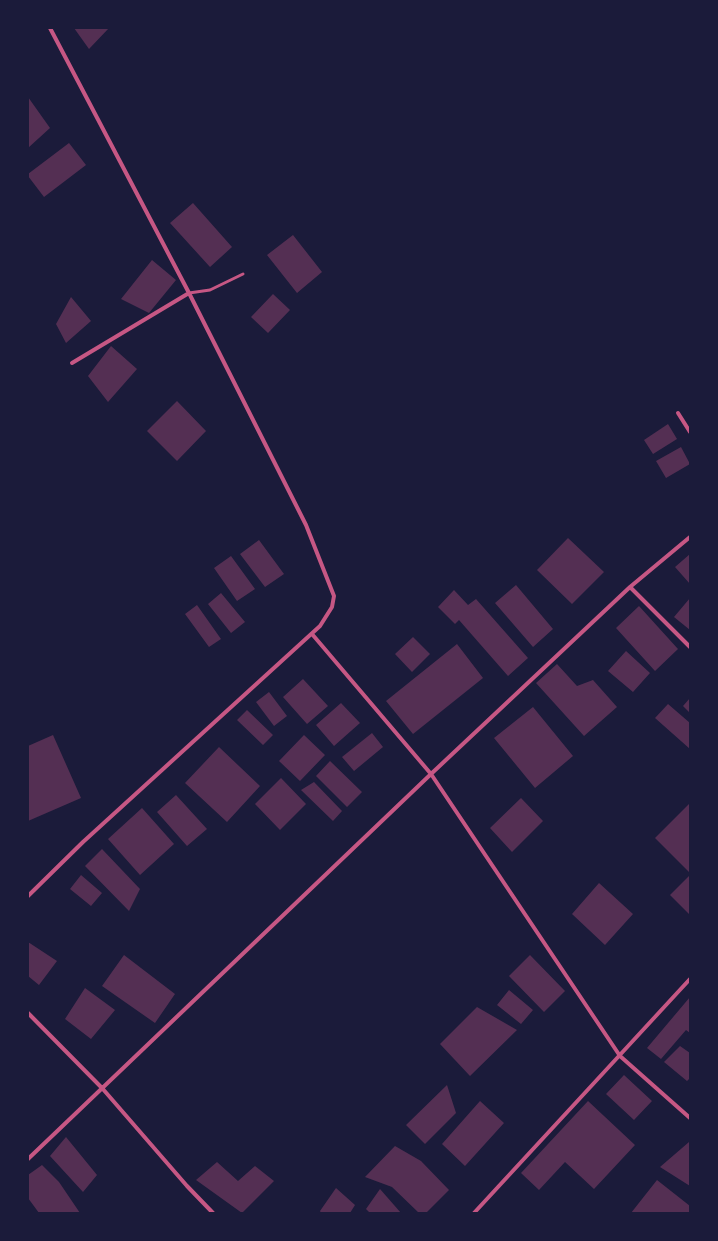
<!DOCTYPE html>
<style>
body{margin:0}
#map{position:relative;width:718px;height:1241px;overflow:hidden;background:#1b1b3a;font-family:Lora,serif}
canvas{display:block}
.frame{position:absolute;inset:0;border:29px solid #1b1b3a;pointer-events:none}
</style>
<div id="map">
<canvas width="718" height="1241"></canvas>
<div class="frame"></div>
</div>
<script>
const context = document.querySelector('canvas').getContext('2d');
context.lineJoin = 'round';
function paint(path, color) { context.fillStyle = color; context.fill(path, 'evenodd'); }
const toPath = rows => new Path2D(rows.map(r => 'M' + r).join(''));
function strokePath(path, color, width, dash) { context.strokeStyle = color; context.lineWidth = width; context.lineCap = dash ? 'butt' : 'round'; context.setLineDash(dash || []); context.stroke(path); }
const building = toPath([
 [74,28,109,28,89,49],
 [28,97,50,128,28,148],
 [69,143,86,165,44,197,28,176,28,174],
 [193,203,232,247,210,267,170,223],
 [293,235,322,272,297,293,267,255],
 [152,260,176,280,149,313,121,299],
 [273,294,290,310,268,333,251,317],
 [71,297,91,321,66,343,56,324],
 [111,346,137,369,108,402,88,376],
 [177,401,206,431,177,461,147,431],
 [668,424,677,439,653,454,644,440],
 [681,447,690,464,666,478,656,461],
 [568,538,604,572,572,604,537,570],
 [259,540,284,574,265,587,240,554],
 [690,554,690,584,675,567],
 [231,556,255,589,237,601,214,568],
 [516,585,553,629,533,647,495,603],
 [454,590,468,605,476,599,528,658,508,676,459,620,455,624,438,607],
 [221,593,245,622,231,633,208,604],
 [690,598,690,630,674,617],
 [197,605,221,639,209,647,185,614],
 [639,606,678,649,655,671,616,628],
 [413,637,430,654,412,672,395,654],
 [457,644,483,678,413,734,386,701],
 [626,651,650,673,633,692,608,671],
 [557,664,577,686,593,680,617,707,584,736,536,683],
 [303,679,328,706,307,724,283,697],
 [269,692,287,716,274,726,256,702],
 [690,698,690,713,683,706],
 [341,703,360,723,334,746,316,725],
 [668,704,690,723,690,749,655,718],
 [533,707,573,756,535,788,494,738],
 [247,710,273,735,263,745,237,720],
 [372,733,383,747,354,771,342,757],
 [53,735,81,798,28,821,28,746],
 [304,735,325,755,300,781,279,761],
 [219,747,260,786,227,822,185,783],
 [330,761,362,792,347,807,316,776],
 [281,778,306,804,280,830,255,804],
 [314,782,342,811,333,821,301,790],
 [176,795,207,829,187,846,157,812],
 [521,798,543,821,512,852,490,828],
 [690,803,690,873,655,838],
 [142,808,174,844,140,875,108,839],
 [102,849,140,889,129,911,85,866],
 [81,875,102,893,91,906,70,889],
 [690,875,690,915,670,895],
 [599,883,633,914,605,945,572,914],
 [28,942,57,961,39,985,28,976],
 [124,955,175,994,155,1023,102,986],
 [530,955,565,991,544,1012,509,976],
 [85,988,115,1010,91,1039,65,1019],
 [509,990,533,1010,521,1024,497,1005],
 [690,997,690,1033,686,1030,661,1059,647,1048],
 [477,1007,517,1030,470,1076,440,1044],
 [680,1046,690,1053,690,1078,687,1081,664,1062],
 [624,1075,652,1101,634,1120,606,1094],
 [447,1085,456,1113,425,1144,406,1125],
 [480,1101,504,1123,465,1166,442,1144],
 [588,1101,635,1145,594,1189,565,1162,539,1190,521,1173],
 [66,1137,97,1175,83,1192,50,1156],
 [689,1142,690,1143,690,1186,660,1167],
 [395,1146,421,1161,449,1190,426,1213,419,1213,392,1187,365,1177],
 [217,1162,238,1181,255,1166,274,1181,242,1213,196,1180],
 [42,1165,59,1182,80,1213,39,1213,28,1198,28,1175],
 [657,1180,690,1206,690,1213,631,1213],
 [336,1188,355,1205,350,1213,321,1213,320,1211],
 [380,1189,401,1213,370,1213,366,1209]
]);
const service = toPath([
 [189,293,210,290,243,274]
]);
const minor = toPath([
 [72,363,189,293],
 [678,413,690,432],
 [630,587,690,647],
 [312,634,431,774,620,1056,690,1118],
 [28,896,83,842,320,626,332,607,334,596,306,525,189,293,50,28],
 [28,1013,102,1088,187,1186,213,1213],
 [28,1159,431,774,630,587,690,537],
 [474,1213,690,979]
]);
paint(building, '#542f53');
strokePath(service, '#c65784', 3);
strokePath(minor, '#c65784', 4);
</script>
